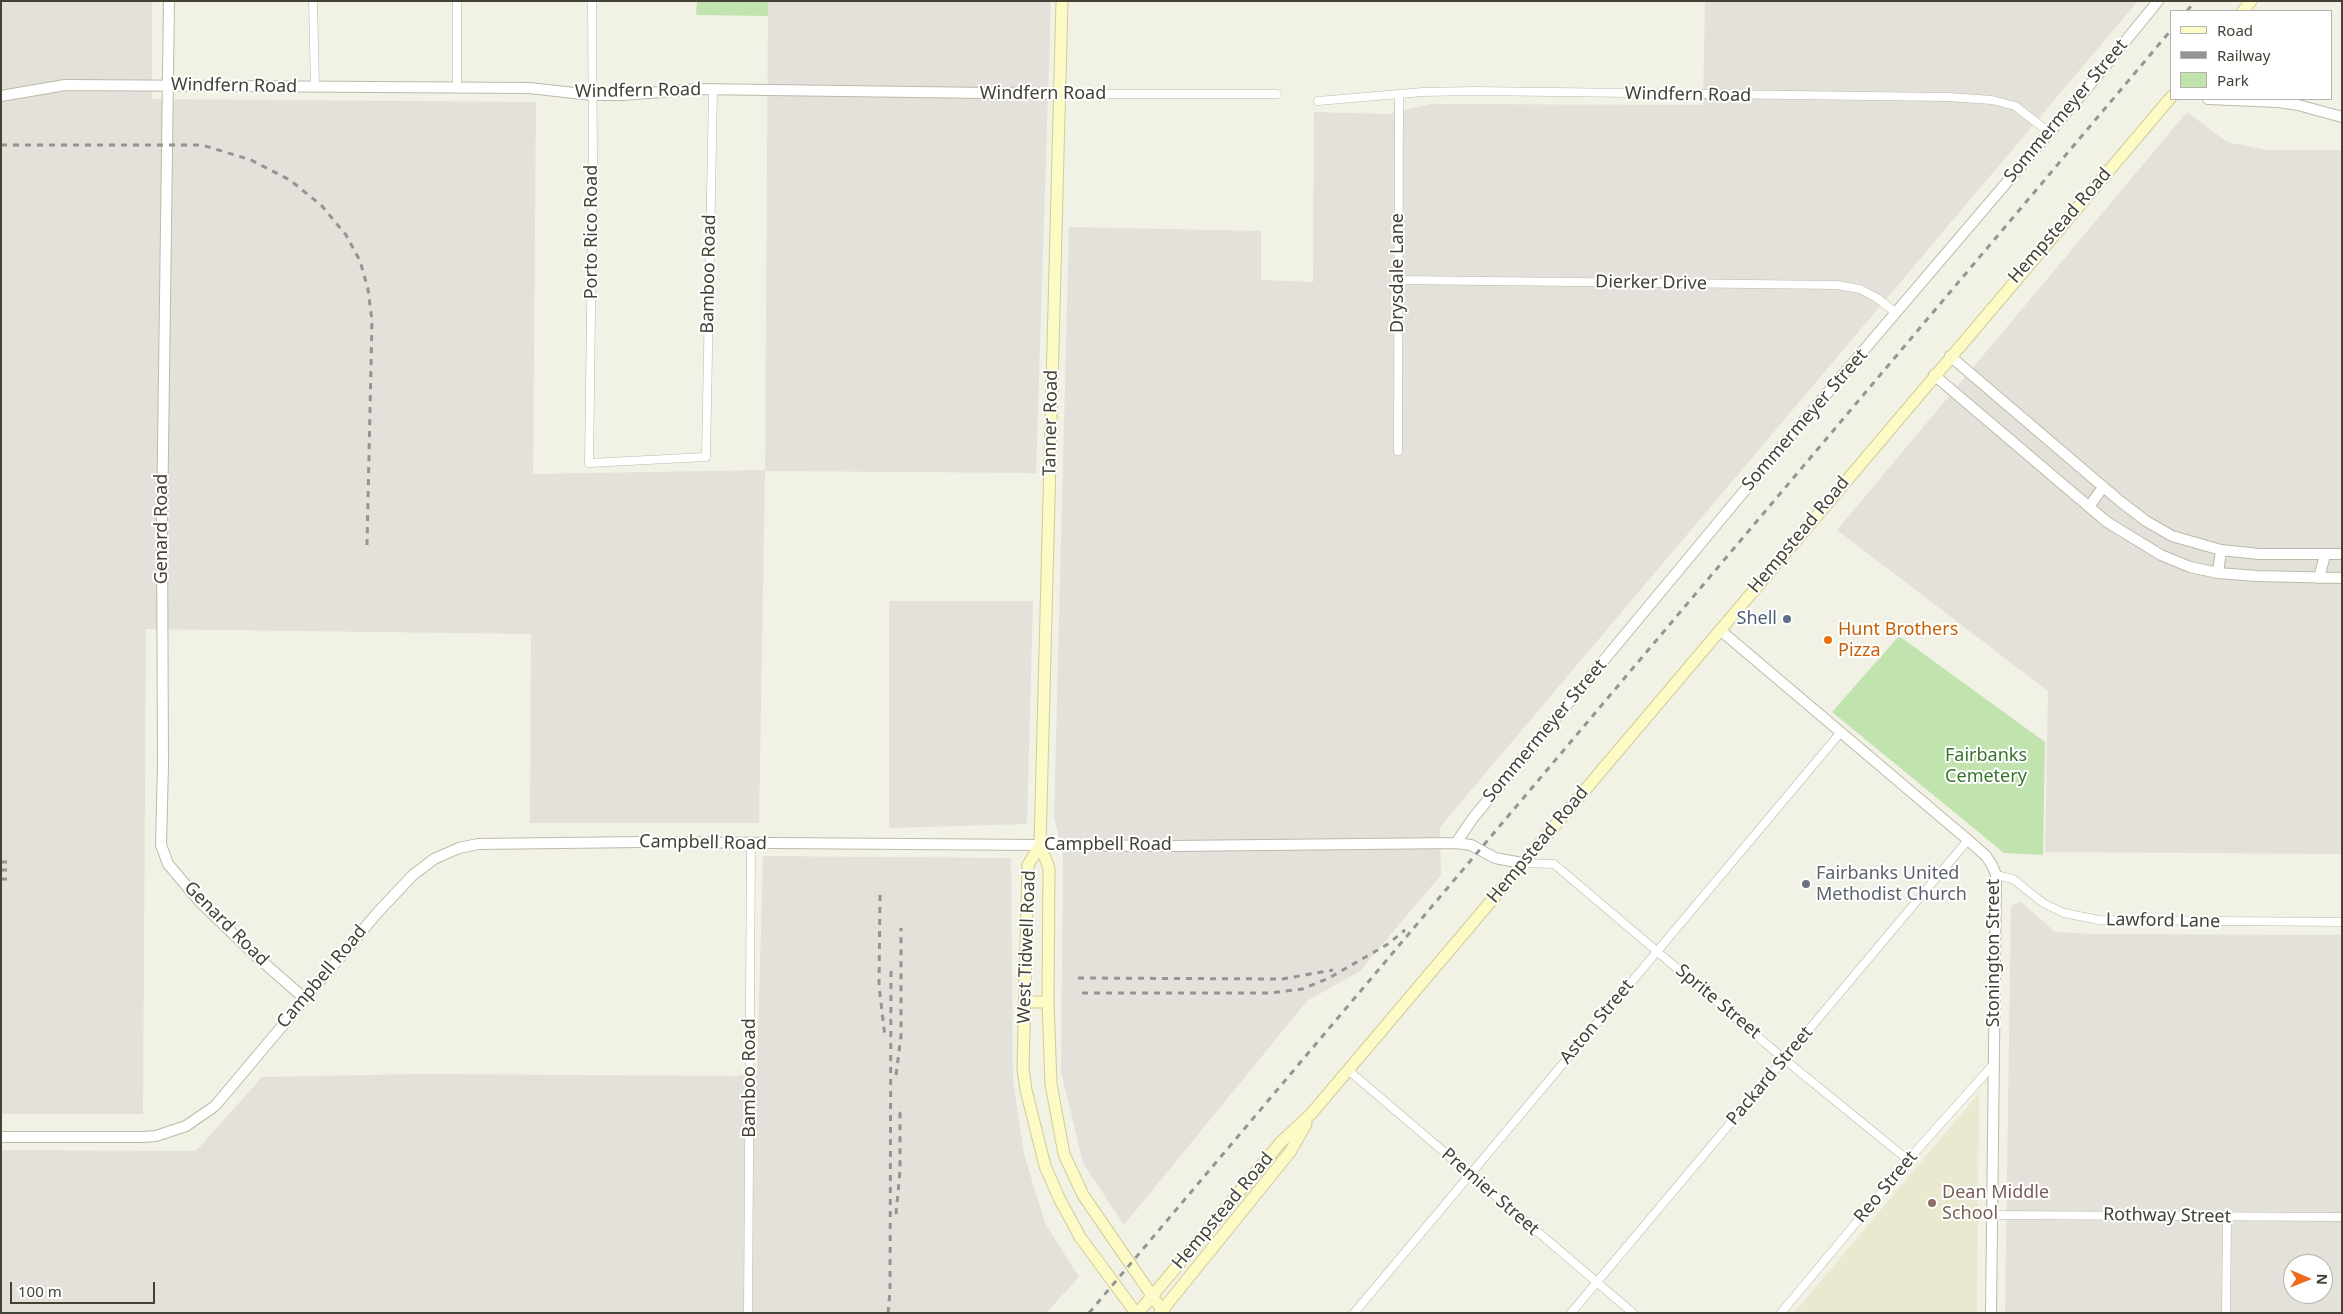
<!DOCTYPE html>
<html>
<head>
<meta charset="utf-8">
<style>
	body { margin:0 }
	#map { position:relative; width:2343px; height:1314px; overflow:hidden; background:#f2f1e5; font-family:"Noto Sans",sans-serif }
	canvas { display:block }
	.frame { position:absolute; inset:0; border:2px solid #444135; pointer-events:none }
	.legend { position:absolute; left:2170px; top:10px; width:162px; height:90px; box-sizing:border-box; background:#fff; border:1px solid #b4b3ae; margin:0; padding:6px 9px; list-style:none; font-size:15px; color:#444135 }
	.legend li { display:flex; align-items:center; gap:10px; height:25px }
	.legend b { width:25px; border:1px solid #b4b3ae }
	.north { position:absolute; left:2283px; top:1254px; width:50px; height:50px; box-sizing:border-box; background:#fff; border:1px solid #b4b3ae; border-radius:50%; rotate:91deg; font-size:14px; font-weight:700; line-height:20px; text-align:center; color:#444135 }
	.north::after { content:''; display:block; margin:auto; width:18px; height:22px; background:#f06a1e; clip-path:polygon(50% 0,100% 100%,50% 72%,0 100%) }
	.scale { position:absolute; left:10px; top:1282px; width:145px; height:22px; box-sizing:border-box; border:2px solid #444135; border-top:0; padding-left:6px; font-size:15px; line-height:18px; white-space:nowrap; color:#444135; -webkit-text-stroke:4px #fff; paint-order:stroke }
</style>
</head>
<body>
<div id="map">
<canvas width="2343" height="1314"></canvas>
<div class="frame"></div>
<ul class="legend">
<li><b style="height:6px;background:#fcfac5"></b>Road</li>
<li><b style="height:6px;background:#949494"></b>Railway</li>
<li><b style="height:14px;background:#c1e4af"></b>Park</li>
</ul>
<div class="north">N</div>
<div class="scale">100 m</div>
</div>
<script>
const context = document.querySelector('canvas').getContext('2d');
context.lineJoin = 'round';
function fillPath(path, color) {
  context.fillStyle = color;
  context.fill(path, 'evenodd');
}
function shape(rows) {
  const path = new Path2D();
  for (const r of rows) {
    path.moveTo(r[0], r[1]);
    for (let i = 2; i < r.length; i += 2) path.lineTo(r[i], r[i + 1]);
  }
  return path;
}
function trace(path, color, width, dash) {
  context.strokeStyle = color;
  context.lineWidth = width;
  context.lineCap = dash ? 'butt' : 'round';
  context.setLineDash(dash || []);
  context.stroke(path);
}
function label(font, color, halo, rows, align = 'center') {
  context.font = font + ' "Noto Sans",sans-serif';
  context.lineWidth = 4;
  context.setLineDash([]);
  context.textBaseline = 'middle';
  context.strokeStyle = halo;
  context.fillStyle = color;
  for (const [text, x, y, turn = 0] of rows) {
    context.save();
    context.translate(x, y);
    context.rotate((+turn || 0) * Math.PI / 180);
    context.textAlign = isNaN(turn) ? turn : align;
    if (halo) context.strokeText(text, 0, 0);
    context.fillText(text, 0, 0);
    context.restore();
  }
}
fillPath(shape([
	[1,1,152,1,152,99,536,102,533,474,765,470,768,1,1051,1,1036,473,765,471,759,823,530,823,531,634,146,629,143,1114,1,1114],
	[1705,1,2138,1,1440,827,1441,875,1360,971,1307,1001,1124,1225,1083,1163,1061,1072,1063,855,1054,817,1069,227,1261,231,1261,280,1313,282,1314,112,1388,114,1431,104,1703,105],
	[2187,112,2227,142,2266,150,2342,150,2342,854,2045,852,2048,691,1837,530],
	[889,601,1033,601,1027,824,889,828],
	[763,856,1011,858,1013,1081,1024,1154,1045,1223,1079,1277,1046,1313,1,1313,1,1150,196,1151,262,1077,420,1074,736,1076,757,1074],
	[2020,901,2055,932,2094,934,2342,935,2342,1313,2005,1313,2011,906],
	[2293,1264,2323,1264,2323,1294,2293,1294]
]), '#e4e1da');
fillPath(shape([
	[1979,1093,1977,1313,1794,1313]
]), '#eae8cf');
fillPath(shape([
	[697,1,768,1,768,16,696,15],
	[1899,636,2045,742,2043,855,2004,853,1832,712]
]), '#c1e4af');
const minor = shape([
	[313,1,315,87],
	[457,1,457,88],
	[592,1,593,164,589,463,706,457,713,91],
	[1059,94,1277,94],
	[1318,101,1423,92,1474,91,1948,97,1992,100,2015,106,2049,132],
	[1398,280,1837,285,1860,289,1877,298,1896,313],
	[1398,451,1399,96],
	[1522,863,1554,864,1784,1059,1908,1160],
	[1996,875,2013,879,2043,903,2064,913,2099,920,2342,922],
	[1348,1070,1633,1313],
	[1993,1215,2342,1217],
	[748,1313,751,844],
	[1354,1313,1841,732],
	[1571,1313,1968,840],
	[1781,1313,1908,1160,1993,1065],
	[2226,1313,2227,1217]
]);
const tertiary = shape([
	[169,1,162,524,163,765,161,845,168,864,201,903,256,956,304,998],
	[1,96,65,85,529,88,592,95,623,95,698,89,1059,94],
	[2208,99,2279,102,2298,105,2342,117],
	[1950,356,2121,502,2146,521,2172,536,2221,550,2259,554,2342,554],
	[1934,375,2107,522,2161,555,2190,567,2218,573,2257,576,2342,578],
	[2089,507,2103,487],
	[2218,573,2221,550],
	[2319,578,2325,555],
	[1720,630,1968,840,1986,856,1992,865,1996,875,1991,1313],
	[1456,843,1473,818,1760,472,2088,87,2158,1],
	[1,1137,143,1137,156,1136,186,1126,215,1106,378,912,413,875,434,859,459,848,478,844,642,842,1172,846,1456,843,1471,845,1495,858,1522,863]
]);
const secondary = shape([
	[1062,1,1040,845,1049,868,1048,1002,1051,1084,1064,1154,1083,1195,1164,1313],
	[2243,11,2251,1],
	[1040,845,1028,865,1023,1068,1026,1090,1045,1166,1059,1198,1080,1237,1136,1313],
	[1024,1002,1048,1002],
	[1138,1313,1281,1142,1311,1114,2172,96],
	[1160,1313,1290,1152,1306,1124]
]);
trace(minor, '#bdbaa8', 9);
trace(tertiary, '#bdbaa8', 12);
trace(secondary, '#d0cd97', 13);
trace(minor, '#fff', 8);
trace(tertiary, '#fff', 10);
trace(secondary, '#fcfac5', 11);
trace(shape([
	[2187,11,2195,1],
	[1,145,202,145,251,160,290,180,322,206,346,235,360,261,368,289,372,321,367,545],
	[1,862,8,862],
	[1,870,8,870],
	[1,879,9,879],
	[880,895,879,986,885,1037],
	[1078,978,1282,979,1333,970],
	[1082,993,1270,993,1302,989,1329,978,1388,944,1405,930],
	[896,1075,901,1036,901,928],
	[896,1214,900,1171,900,1106],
	[888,1313,890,1291,891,971],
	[1089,1313,2172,29]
]), '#949494', 3, [6, 6]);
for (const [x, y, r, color] of [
	[1787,619,5,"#5c6f8a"],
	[1828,640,5,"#e8710a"],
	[1806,884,5,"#6b7280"],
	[1932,1203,5,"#8d6e63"]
]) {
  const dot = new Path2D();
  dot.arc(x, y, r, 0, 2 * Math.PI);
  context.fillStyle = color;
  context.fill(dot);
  trace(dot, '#fff', 2);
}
label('18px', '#444135', '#fff', [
	["Windfern Road",234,86,1],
	["Windfern Road",638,91,-1],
	["Windfern Road",1043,94],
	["Windfern Road",1688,95,1],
	["Sommermeyer Street",2066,111,-50],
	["Hempstead Road",2060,226,-49],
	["Porto Rico Road",592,232,-90],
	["Drysdale Lane",1398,273,-90],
	["Bamboo Road",709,274,-89],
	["Dierker Drive",1651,283,1],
	["Sommermeyer Street",1805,420,-49],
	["Tanner Road",1051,423,-89],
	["Genard Road",162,529,-90],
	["Hempstead Road",1799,535,-50],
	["Sommermeyer Street",1545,731,-50],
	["Campbell Road",703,843,1],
	["Campbell Road",1108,845],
	["Hempstead Road",1538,845,-50],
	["Lawford Lane",2163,921,1],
	["Genard Road",226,924,45],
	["West Tidwell Road",1027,947,-88],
	["Stonington Street",1994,953,-90],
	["Campbell Road",322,977,-50],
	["Sprite Street",1718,1002,40],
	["Aston Street",1597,1022,-50],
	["Packard Street",1770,1076,-50],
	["Bamboo Road",750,1078,-90],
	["Reo Street",1886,1187,-50],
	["Premier Street",1490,1192,41],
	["Hempstead Road",1223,1211,-50],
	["Rothway Street",2167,1216,1]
]);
label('18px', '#4e5e75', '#fff', [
	["Shell",1777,619]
], 'right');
label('18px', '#c56008', '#fff', [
	["Hunt Brothers",1838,630],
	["Pizza",1838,651]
], 'left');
label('18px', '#37722b', '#fff', [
	["Fairbanks",1986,756],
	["Cemetery",1986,777]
]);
label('18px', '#5b616d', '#fff', [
	["Fairbanks United",1816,874],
	["Methodist Church",1816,895]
], 'left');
label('18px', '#785e54', '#fff', [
	["Dean Middle",1942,1193],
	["School",1942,1214]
], 'left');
</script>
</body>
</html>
